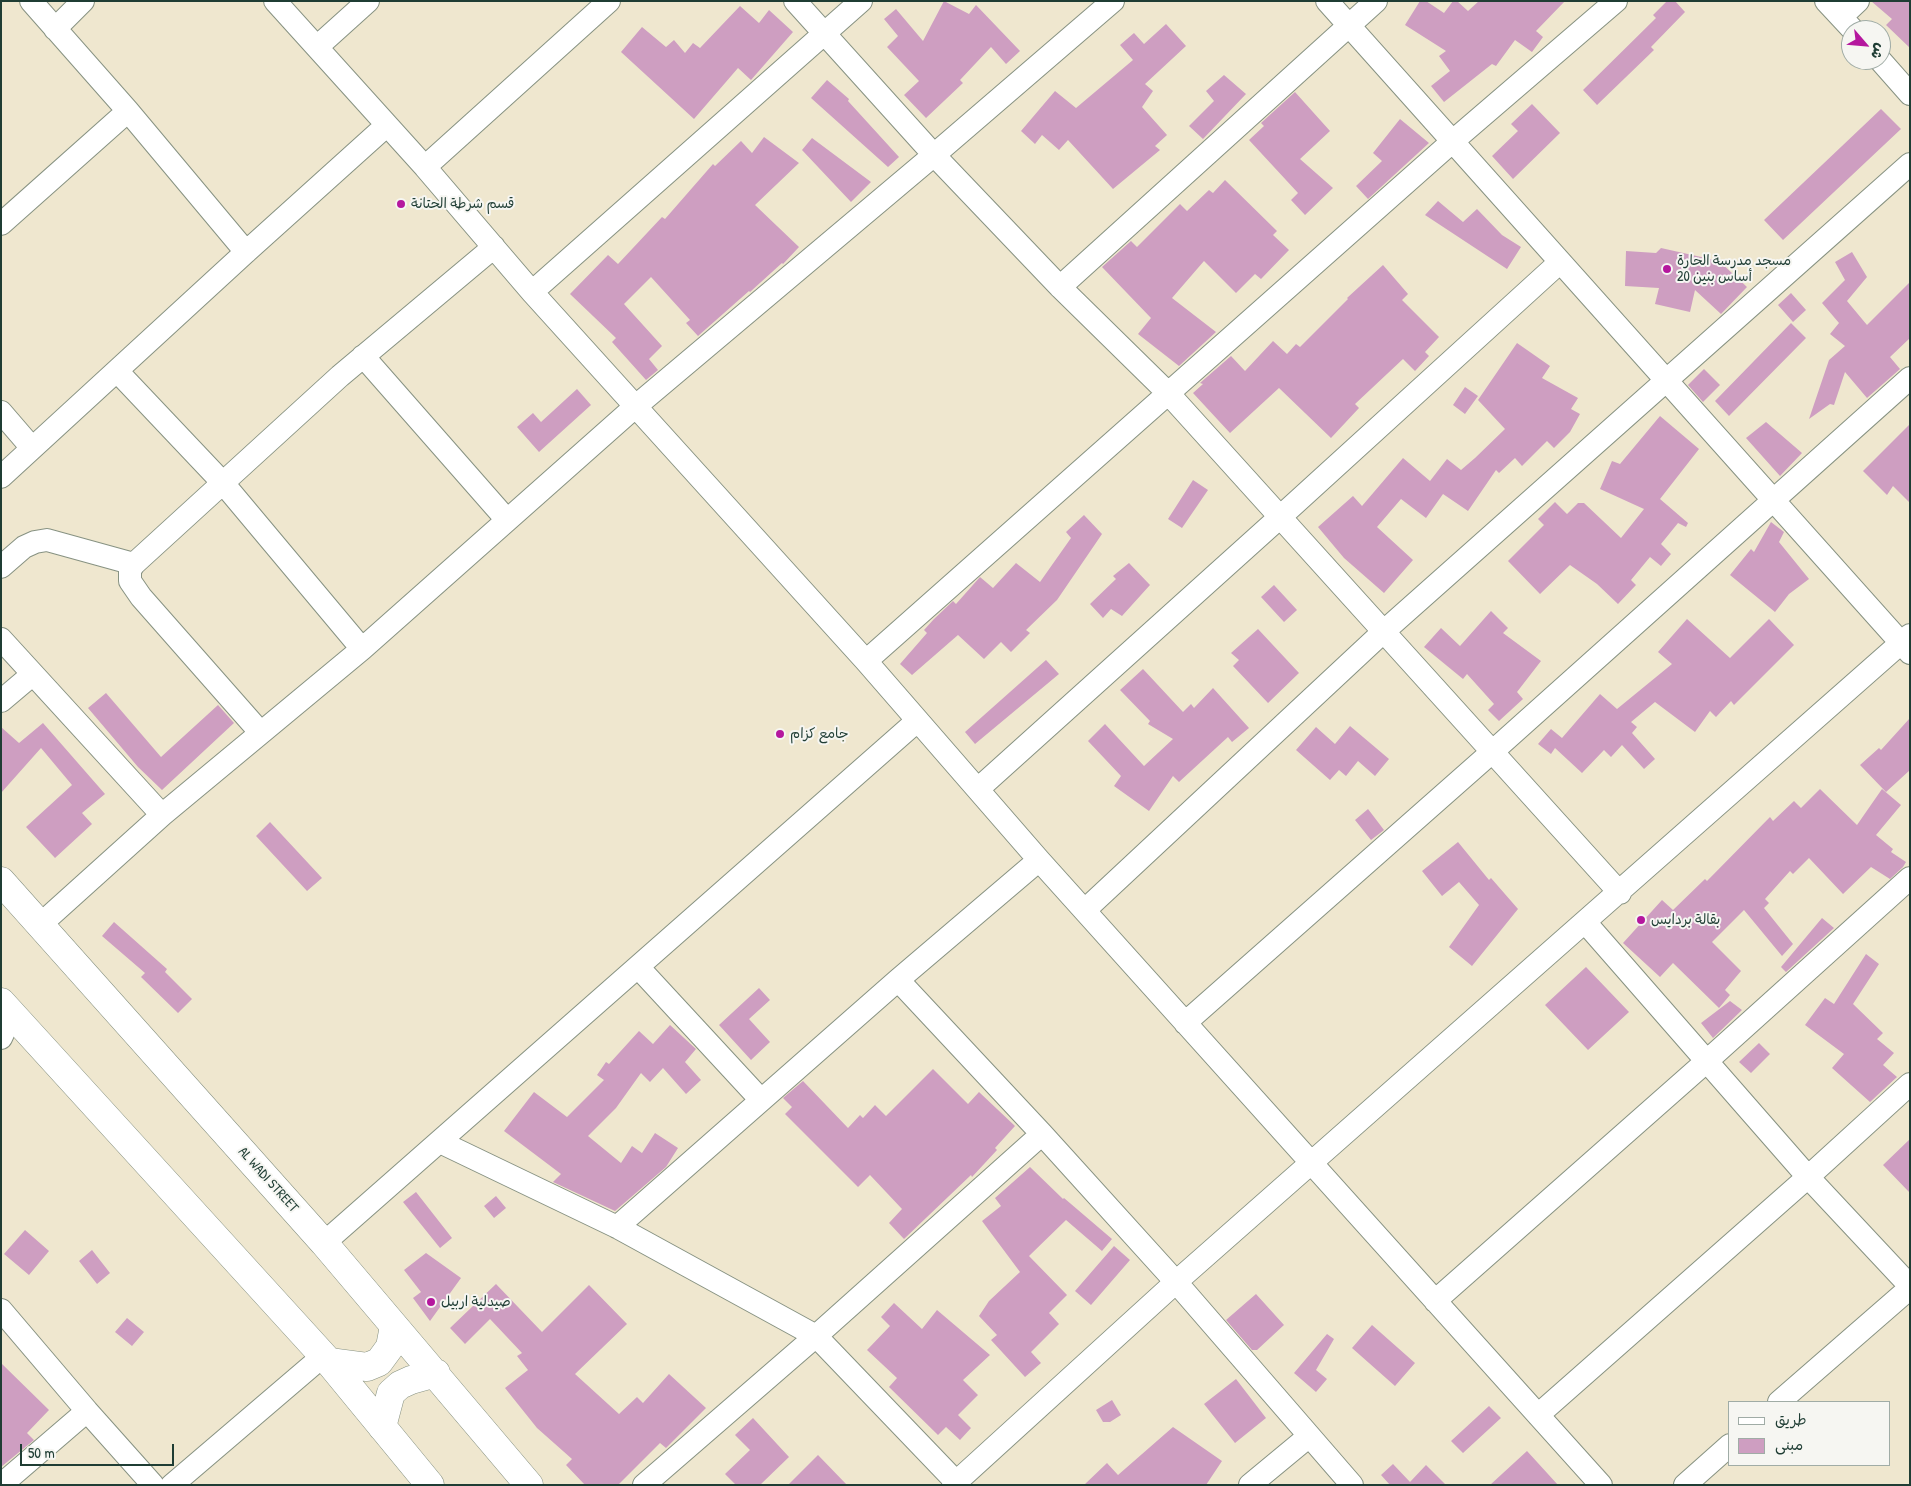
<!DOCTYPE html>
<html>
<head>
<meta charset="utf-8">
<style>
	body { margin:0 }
	#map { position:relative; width:1911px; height:1486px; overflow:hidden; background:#efe7cf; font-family:"Patrick Hand","Playpen Sans Arabic",sans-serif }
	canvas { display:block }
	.frame { position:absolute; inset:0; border:2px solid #1f3d34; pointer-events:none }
	.legend { position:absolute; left:1728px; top:1401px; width:162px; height:65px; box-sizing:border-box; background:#f6f6f2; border:1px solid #a0aca6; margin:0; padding:6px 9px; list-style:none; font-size:15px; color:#1f3d34 }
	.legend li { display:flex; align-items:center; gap:10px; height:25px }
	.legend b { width:25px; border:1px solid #a0aca6 }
	.north { position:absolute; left:1841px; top:20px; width:50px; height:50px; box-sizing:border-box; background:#f6f6f2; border:1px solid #a0aca6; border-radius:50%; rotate:117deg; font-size:14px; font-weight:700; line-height:20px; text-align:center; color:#1f3d34 }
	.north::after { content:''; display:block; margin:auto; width:18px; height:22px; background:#b5179e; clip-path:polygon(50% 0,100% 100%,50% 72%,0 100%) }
	.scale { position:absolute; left:20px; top:1444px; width:154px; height:22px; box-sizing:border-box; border:2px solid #1f3d34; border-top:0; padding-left:6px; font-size:15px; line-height:18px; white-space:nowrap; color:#1f3d34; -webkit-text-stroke:4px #f6f6f2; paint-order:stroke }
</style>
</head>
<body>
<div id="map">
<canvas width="1911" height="1486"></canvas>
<div class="frame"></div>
<ul class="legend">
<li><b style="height:6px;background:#fff"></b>طريق</li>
<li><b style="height:14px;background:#ce9ec1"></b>مبنى</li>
</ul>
<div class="north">ش</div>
<div class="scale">50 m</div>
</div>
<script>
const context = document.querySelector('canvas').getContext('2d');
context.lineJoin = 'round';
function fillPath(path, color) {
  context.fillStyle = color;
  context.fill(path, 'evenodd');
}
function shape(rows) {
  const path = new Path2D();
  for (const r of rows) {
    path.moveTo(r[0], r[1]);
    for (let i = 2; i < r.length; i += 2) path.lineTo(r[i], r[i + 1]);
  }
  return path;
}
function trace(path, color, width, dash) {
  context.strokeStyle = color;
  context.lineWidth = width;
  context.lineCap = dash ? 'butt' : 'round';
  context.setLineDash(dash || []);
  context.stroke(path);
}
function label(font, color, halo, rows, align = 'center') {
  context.font = font + ' "Patrick Hand","Playpen Sans Arabic",sans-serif';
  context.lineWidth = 4;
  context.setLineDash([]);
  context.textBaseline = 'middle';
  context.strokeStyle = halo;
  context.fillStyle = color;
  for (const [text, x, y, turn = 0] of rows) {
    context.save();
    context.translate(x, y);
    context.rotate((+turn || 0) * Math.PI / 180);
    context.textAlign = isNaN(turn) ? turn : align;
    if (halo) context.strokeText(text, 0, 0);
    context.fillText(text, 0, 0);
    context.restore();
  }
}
fillPath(shape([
	[944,1,969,14,976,5,1020,51,1006,64,991,47,960,80,963,83,926,118,904,95,919,81,887,47,898,36,884,19,896,9,923,41],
	[1420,1,1426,1,1444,13,1453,1,1457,1,1468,11,1479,1,1565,1,1536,31,1543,37,1532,52,1515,40,1496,66,1492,64,1444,102,1431,86,1450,71,1439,56,1446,51,1405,25],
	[1667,1,1675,1,1685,12,1651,47,1654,50,1597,105,1583,90,1656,18,1653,15],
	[1871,1,1910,1,1910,48,1886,25,1892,19],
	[740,6,759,23,769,10,793,32,751,80,738,68,694,119,621,52,642,27,666,47,674,40,685,53,693,43,700,48],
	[1166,24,1186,46,1145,84,1153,91,1142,107,1167,135,1155,146,1160,150,1113,189,1068,140,1059,150,1042,135,1035,144,1021,131,1055,91,1076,108,1133,60,1120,45,1134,33,1144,44],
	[1224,75,1246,94,1203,139,1189,126,1214,101,1206,91],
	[827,80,849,99,848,101,899,157,888,167,811,98],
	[1295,92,1330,131,1300,159,1333,188,1305,215,1291,200,1298,193,1249,140,1264,126,1261,123],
	[1532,104,1560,133,1513,179,1492,156,1518,131,1511,124],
	[1881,109,1901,129,1783,240,1764,220],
	[1400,119,1429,143,1368,199,1356,186,1382,161,1373,153],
	[764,137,799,163,755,205,799,247,783,264,782,263,750,292,749,291,698,336,686,323,690,320,651,277,624,304,662,346,649,359,658,370,646,380,612,342,616,338,570,294,608,255,618,264,662,217,665,219,713,164,715,166,741,141,752,153],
	[812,138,871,182,851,202,802,150],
	[1225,180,1277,231,1273,235,1289,250,1261,279,1255,274,1236,293,1204,261,1172,298,1216,332,1179,366,1138,334,1151,318,1102,267,1131,241,1137,247,1180,204,1187,211,1209,190,1213,193],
	[1438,201,1463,222,1477,209,1502,235,1521,247,1507,269,1425,215],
	[1661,248,1719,261,1747,287,1721,314,1695,290,1690,312,1655,304,1659,288,1625,286,1626,251,1656,253],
	[1852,252,1867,277,1847,301,1867,325,1910,282,1910,338,1890,357,1900,369,1867,398,1845,372,1834,405,1830,404,1809,419,1829,360,1845,346,1830,334,1839,323,1822,303,1845,280,1835,262],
	[1383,265,1408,294,1402,300,1439,337,1425,352,1429,356,1415,371,1403,359,1355,404,1359,408,1331,438,1279,388,1230,433,1193,393,1203,384,1200,383,1231,356,1245,371,1273,341,1287,354,1296,344,1300,347,1348,299,1347,298],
	[1791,293,1806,310,1793,322,1778,305],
	[1791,323,1806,338,1729,416,1715,401],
	[1517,343,1550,366,1542,378,1578,398,1571,409,1580,414,1570,432,1554,448,1547,441,1522,466,1515,458,1499,473,1496,470,1468,511,1443,494,1426,518,1401,499,1377,527,1413,560,1384,593,1344,558,1318,527,1353,496,1362,506,1403,458,1430,481,1447,459,1461,470,1475,458,1505,429,1478,400],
	[1704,369,1720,385,1703,402,1688,385],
	[1465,387,1478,396,1465,414,1453,405],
	[577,389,591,405,539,452,517,427,533,413,541,422],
	[1660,416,1699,449,1660,499,1688,523,1686,527,1678,523,1661,544,1671,554,1661,566,1650,557,1631,580,1636,585,1618,604,1597,584,1570,565,1540,594,1508,561,1544,525,1538,519,1555,502,1567,514,1578,503,1584,503,1621,538,1644,509,1600,489,1612,461,1620,464],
	[1766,422,1802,453,1780,476,1746,438],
	[1910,424,1910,503,1893,486,1887,495,1863,471],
	[1193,480,1208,490,1182,528,1168,519],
	[1084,515,1102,534,1057,600,1026,630,1030,633,1011,652,1001,642,984,659,958,635,912,675,900,664,927,633,924,630,934,619,953,601,956,604,980,577,993,588,1016,563,1040,582,1071,538,1066,532],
	[1771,522,1784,532,1779,542,1809,579,1789,594,1775,612,1730,575,1751,549,1754,552],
	[1129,563,1150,585,1122,616,1111,609,1103,618,1090,604,1116,579,1113,576],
	[1274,585,1297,610,1284,622,1261,597],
	[1491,611,1508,628,1503,633,1541,661,1517,692,1523,699,1499,721,1488,710,1494,704,1467,674,1463,679,1424,647,1441,628,1460,646],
	[1687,619,1730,658,1769,619,1794,645,1734,705,1731,701,1716,717,1710,711,1695,732,1655,702,1631,722,1637,727,1632,733,1655,759,1644,769,1622,745,1611,757,1604,750,1582,773,1555,748,1551,754,1538,744,1551,729,1562,738,1600,694,1617,709,1672,664,1658,652],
	[1258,629,1299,673,1268,703,1233,666,1239,660,1231,653],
	[1046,660,1059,674,975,744,965,732],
	[1143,669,1183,712,1191,704,1194,708,1213,688,1249,728,1232,742,1228,737,1179,782,1173,776,1149,811,1114,786,1121,776,1088,741,1105,724,1144,766,1173,739,1148,724,1150,721,1120,690],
	[106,693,161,757,218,705,234,723,162,790,138,767,88,708],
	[1910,718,1910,770,1886,792,1860,765,1879,748,1881,750],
	[43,723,105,794,82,813,92,824,55,858,26,827,72,785,41,748,1,793,1,727,19,743],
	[1350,726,1389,759,1375,776,1358,761,1346,776,1339,770,1330,780,1296,750,1316,727,1335,744],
	[1820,789,1857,825,1882,789,1901,805,1876,835,1893,849,1891,852,1906,862,1903,867,1890,879,1871,867,1843,894,1809,858,1793,874,1790,871,1765,899,1769,903,1764,908,1793,944,1782,956,1744,910,1712,942,1741,971,1725,990,1730,995,1719,1008,1673,963,1660,977,1623,943,1662,900,1673,910,1705,879,1707,881,1770,817,1773,821,1794,801,1801,808],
	[1368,809,1384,830,1371,840,1355,820],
	[270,822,322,878,307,891,256,836],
	[1458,842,1489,880,1491,878,1518,909,1472,966,1449,947,1479,905,1459,882,1442,896,1422,871],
	[1822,918,1834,928,1786,972,1781,967],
	[114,922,167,969,165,972,192,999,178,1013,141,977,145,973,102,936],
	[1866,954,1879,964,1853,1004,1883,1033,1877,1039,1894,1053,1883,1065,1897,1077,1870,1102,1832,1068,1844,1054,1805,1025,1825,998,1834,1004],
	[1586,967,1629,1012,1588,1050,1545,1005],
	[759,988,770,1000,749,1019,770,1042,751,1060,719,1025],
	[1730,1001,1742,1010,1713,1038,1701,1023],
	[670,1025,696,1049,685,1062,701,1080,686,1094,663,1068,650,1082,641,1073,616,1108,588,1136,621,1163,632,1146,642,1153,655,1133,678,1148,666,1167,615,1211,553,1182,561,1174,504,1131,534,1092,567,1117,604,1080,597,1075,606,1062,609,1064,639,1031,653,1044],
	[1759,1043,1770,1054,1751,1073,1739,1062],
	[933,1069,968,1104,979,1092,1015,1126,995,1148,997,1150,972,1177,971,1175,904,1239,889,1223,902,1209,870,1175,858,1187,785,1114,792,1107,783,1098,803,1081,848,1128,860,1115,863,1118,875,1105,886,1116],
	[1910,1139,1910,1193,1883,1165],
	[1030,1167,1063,1199,1064,1198,1112,1239,1102,1251,1066,1220,1029,1256,1067,1295,1049,1313,1059,1324,1031,1352,1041,1363,1025,1377,991,1340,997,1335,979,1316,989,1301,1020,1272,982,1221,1001,1206,995,1198],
	[416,1192,452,1238,440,1248,403,1202],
	[496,1196,506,1208,494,1218,484,1206],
	[25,1230,49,1251,29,1275,4,1254],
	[1114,1246,1130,1260,1091,1305,1075,1291],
	[92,1250,110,1273,97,1284,79,1261],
	[426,1253,461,1278,430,1321,413,1298,421,1292,404,1270],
	[496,1284,542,1332,589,1285,627,1324,575,1374,619,1414,637,1397,643,1403,669,1374,706,1408,666,1448,660,1443,618,1485,585,1485,566,1465,572,1459,537,1428,505,1388,528,1370,517,1356,522,1353,490,1319,465,1344,450,1328],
	[1256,1294,1284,1325,1257,1350,1252,1350,1226,1320],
	[894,1303,922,1329,937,1310,990,1355,963,1380,978,1395,958,1415,971,1428,960,1440,946,1427,938,1435,889,1387,897,1378,867,1350,890,1326,881,1317],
	[127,1318,144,1332,132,1346,115,1332],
	[1372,1325,1415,1363,1395,1386,1352,1348],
	[1327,1334,1334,1339,1316,1370,1327,1379,1316,1392,1294,1373],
	[1,1363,49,1410,27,1433,34,1440,1,1467],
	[1236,1379,1266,1418,1235,1443,1204,1404],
	[1112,1400,1121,1415,1110,1422,1103,1422,1096,1410],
	[1489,1406,1501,1418,1463,1453,1451,1441],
	[753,1418,789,1457,760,1485,736,1485,725,1474,750,1450,735,1435],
	[1173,1427,1222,1461,1206,1485,1084,1485,1107,1463,1118,1475],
	[1527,1451,1558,1485,1490,1485],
	[818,1455,847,1485,788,1485],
	[1393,1464,1410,1482,1426,1465,1446,1485,1390,1485,1381,1475]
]), '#ce9ec1');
const minor = shape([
	[31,1,128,111,246,252],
	[275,1,425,167,532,292,866,661,1039,860,1601,1485],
	[795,1,934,155,1060,287,1168,393,1620,893],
	[1327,1,1910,653],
	[1826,1,1853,30],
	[1841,17,1858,1],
	[55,29,83,1],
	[317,47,368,1],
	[1880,60,1910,94],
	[425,167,609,1],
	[1,224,128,111],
	[1060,287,1376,1],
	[532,292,861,1],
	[363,356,507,520],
	[117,371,223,483,362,649],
	[1,412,32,448],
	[1,477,246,252,387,125],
	[1,567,24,547,35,542,47,540,134,564],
	[1,639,162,815],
	[866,661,1453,141,1616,1],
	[1,701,33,674],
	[260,732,141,597,130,581,130,570,134,564,340,376,494,247],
	[978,789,1279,518,1559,263],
	[1085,910,1382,633,1910,164],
	[1585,922,1808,1177,1910,1286],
	[41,924,162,815,362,649,636,406,934,155,1113,1],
	[638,967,761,1100],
	[898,980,1042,1134,1176,1282,1352,1485],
	[1185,1023,1492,752,1910,378],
	[1,1038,12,1014],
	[440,1142,617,1227,816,1336,959,1485],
	[617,1227,898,980,1039,860],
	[324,1243,917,721],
	[1435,1301,1708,1060,1910,878],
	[1,1310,87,1411,153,1485],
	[1779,1402,1910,1288],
	[1538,1415,1808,1177,1910,1084],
	[1,1485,87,1411],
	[172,1485,323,1356],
	[644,1485,816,1336,1042,1134],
	[953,1485,1176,1282,1910,635],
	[1250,1485,1308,1437],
	[1685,1485,1730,1445]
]);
const major = shape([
	[1,881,324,1243,529,1485],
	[1,1002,329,1362,430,1485],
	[329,1362,367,1367,379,1362,390,1347,394,1326],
	[382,1427,391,1393,400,1385,411,1380,436,1373]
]);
trace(minor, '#879282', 24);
trace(major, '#879282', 29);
trace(minor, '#fff', 22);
trace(major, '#fff', 28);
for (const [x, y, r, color] of [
	[401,204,5,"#b5179e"],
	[1667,269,5,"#b5179e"],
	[780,734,5,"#b5179e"],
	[1641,920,5,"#b5179e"],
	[431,1302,5,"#b5179e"]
]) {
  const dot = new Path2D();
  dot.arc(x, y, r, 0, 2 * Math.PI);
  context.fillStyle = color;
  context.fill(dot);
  trace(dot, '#f6f6f2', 2);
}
label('14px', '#1f3d34', '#f6f6f2', [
	["قسم شرطة الحتانة",411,204],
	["مسجد مدرسة الحارة",1677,261],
	["20 أساس بنين",1677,277],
	["جامع كزام",790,734],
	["بقالة بردايس",1651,920],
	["صيدلية اربيل",441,1302]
], 'left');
label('14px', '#1f3d34', '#f6f6f2', [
	["AL WADI STREET",268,1180,48]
]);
</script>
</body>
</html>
